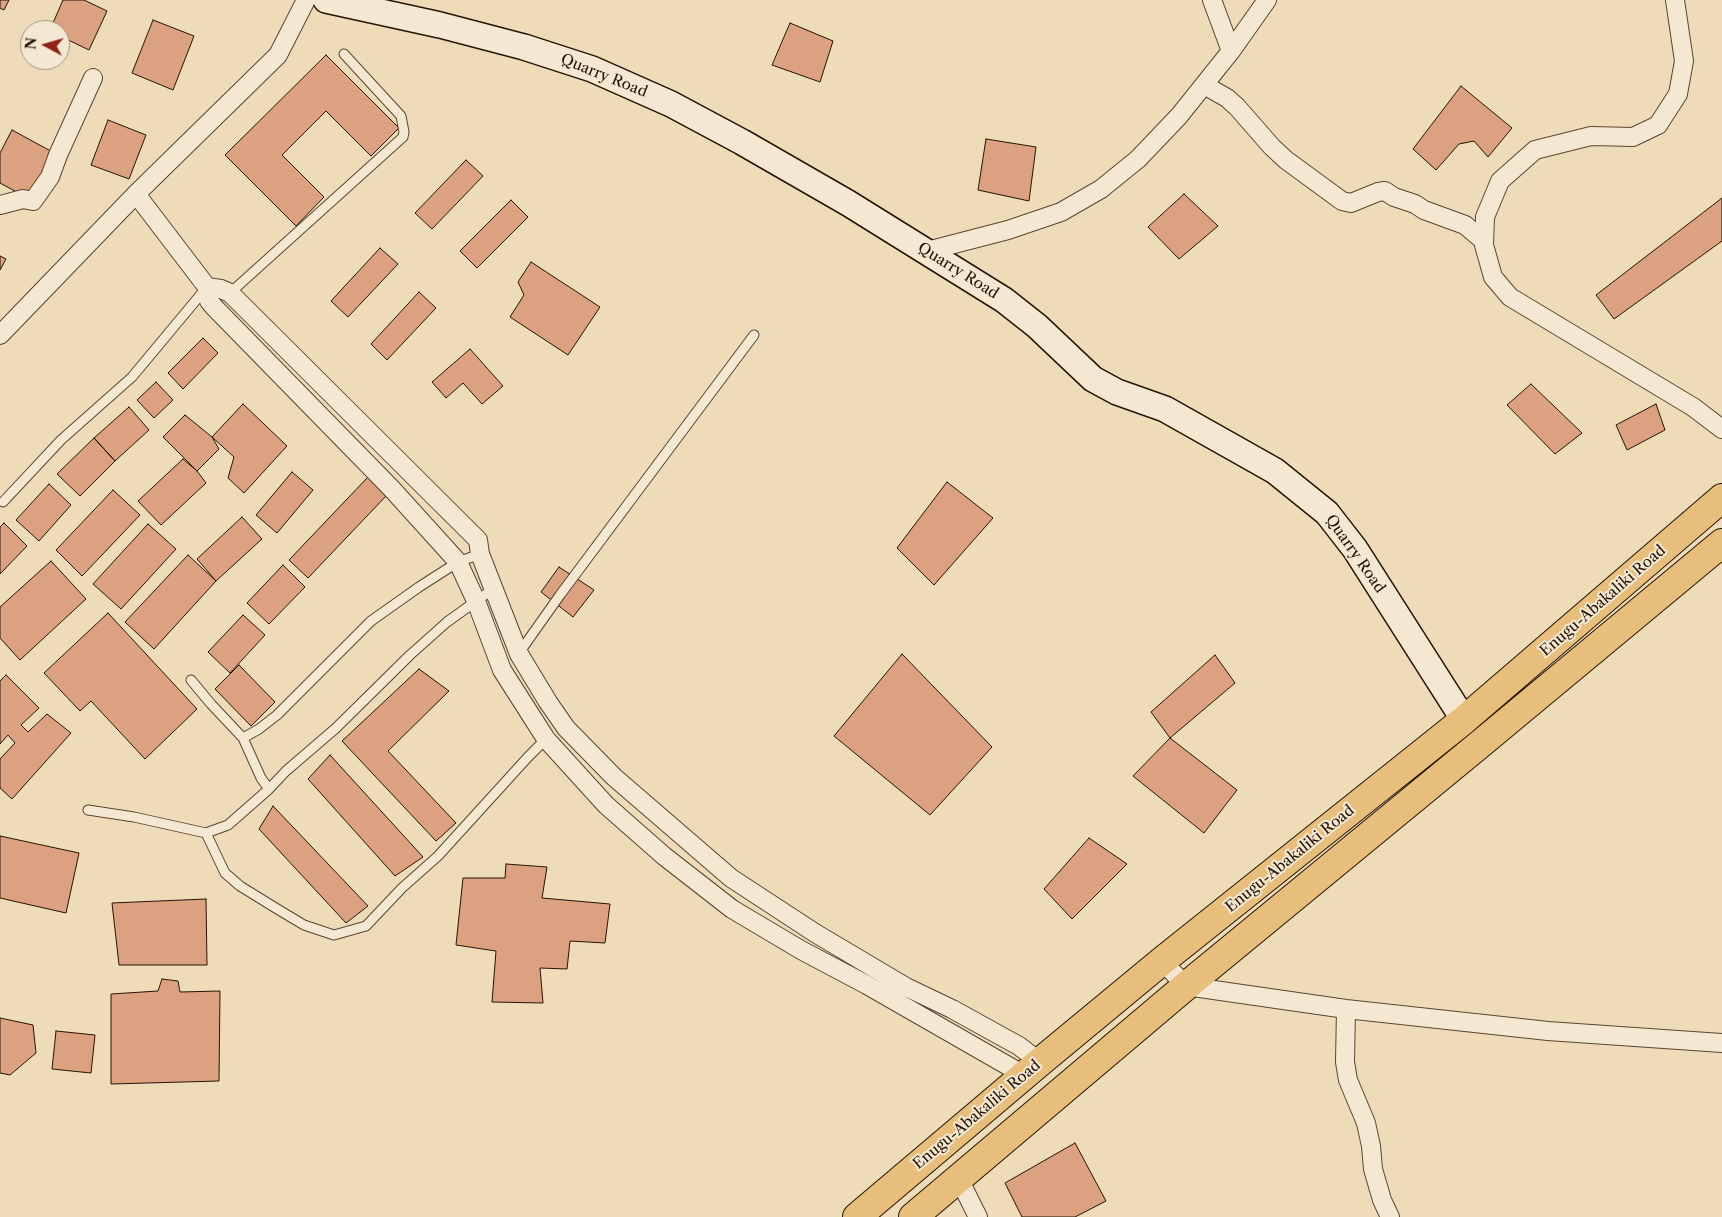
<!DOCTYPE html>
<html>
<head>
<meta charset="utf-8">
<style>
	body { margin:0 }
	#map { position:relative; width:1722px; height:1217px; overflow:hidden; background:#eedcb9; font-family:"Libre Caslon Text",serif }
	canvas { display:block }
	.north { position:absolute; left:20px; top:20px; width:50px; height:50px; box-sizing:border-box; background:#f4e8d2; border:1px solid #a29380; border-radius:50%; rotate:276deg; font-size:14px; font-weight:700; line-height:20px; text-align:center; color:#261304 }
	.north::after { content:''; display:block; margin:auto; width:18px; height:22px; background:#8f2418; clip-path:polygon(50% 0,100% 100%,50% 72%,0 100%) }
</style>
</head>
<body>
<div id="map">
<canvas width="1722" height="1217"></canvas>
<div class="north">N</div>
</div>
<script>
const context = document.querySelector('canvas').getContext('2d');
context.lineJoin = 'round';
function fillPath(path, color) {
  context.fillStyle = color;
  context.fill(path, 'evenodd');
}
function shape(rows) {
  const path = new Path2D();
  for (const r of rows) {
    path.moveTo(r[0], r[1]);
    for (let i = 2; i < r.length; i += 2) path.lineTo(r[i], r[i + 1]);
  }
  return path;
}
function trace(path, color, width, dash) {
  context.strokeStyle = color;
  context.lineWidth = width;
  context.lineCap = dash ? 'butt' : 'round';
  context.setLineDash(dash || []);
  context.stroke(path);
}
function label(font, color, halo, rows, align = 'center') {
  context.font = font + ' "Libre Caslon Text",serif';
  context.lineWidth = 4;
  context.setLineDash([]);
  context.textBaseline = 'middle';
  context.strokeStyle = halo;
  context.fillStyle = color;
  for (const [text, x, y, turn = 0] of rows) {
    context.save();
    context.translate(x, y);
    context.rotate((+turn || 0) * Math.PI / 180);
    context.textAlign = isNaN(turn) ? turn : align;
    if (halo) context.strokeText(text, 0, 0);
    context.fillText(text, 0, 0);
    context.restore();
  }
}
const building = shape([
	[0,0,9,0,4,10,0,8,0,0],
	[63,0,84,0,107,11,89,50,60,36,60,30,50,30,63,0],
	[153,20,194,36,173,90,132,73,153,20],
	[790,23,833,41,820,82,772,65,790,23],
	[326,55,399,128,371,156,326,111,282,155,324,197,296,226,225,155,326,55],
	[1461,86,1512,128,1488,157,1474,141,1459,144,1436,170,1413,149,1461,86],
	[108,120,146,135,129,179,91,165,108,120],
	[12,130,58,155,33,201,0,183,0,153,12,130],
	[986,139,1036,147,1029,201,978,190,986,139],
	[466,160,483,176,432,229,415,213,466,160],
	[1184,194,1218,226,1179,259,1148,227,1184,194],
	[1722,198,1722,241,1614,319,1596,295,1722,198],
	[511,200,528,217,477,268,460,251,511,200],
	[380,248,398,264,348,317,331,301,380,248],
	[0,256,6,259,0,270,0,256],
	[531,262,600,307,568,355,510,317,524,295,518,282,531,262],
	[419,292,436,308,387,360,371,344,419,292],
	[203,338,218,353,183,389,168,373,203,338],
	[470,349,503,386,482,404,463,383,446,398,432,382,470,349],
	[156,382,173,400,154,418,137,400,156,382],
	[1531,384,1582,433,1555,454,1507,405,1531,384],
	[243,404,287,446,244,493,228,478,234,457,212,437,243,404],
	[1656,404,1665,430,1627,450,1616,425,1656,404],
	[129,407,149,430,115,461,94,438,129,407],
	[185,415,212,437,219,449,197,471,163,437,185,415],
	[94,438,115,461,80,496,57,474,94,438],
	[183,459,197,471,206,483,161,525,138,501,183,459],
	[292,472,313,490,277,533,256,515,292,472],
	[368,477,387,495,308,578,289,560,368,477],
	[947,482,993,518,934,585,897,548,947,482],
	[49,484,71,505,39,541,16,520,49,484],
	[113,490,140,515,82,576,56,550,113,490],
	[242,517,262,539,216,581,197,559,242,517],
	[4,523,27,546,0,574,0,527,4,523],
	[148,524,176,549,121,609,93,584,148,524],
	[188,555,216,581,154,649,125,622,188,555],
	[51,561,86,599,20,660,0,638,0,607,51,561],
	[283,565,305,587,269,624,247,603,283,565],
	[559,567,594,590,573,617,541,592,559,567],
	[108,613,197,709,145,759,91,701,80,711,44,673,108,613],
	[243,615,265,635,230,673,208,652,243,615],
	[902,654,992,747,930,815,834,736,902,654],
	[1215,655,1235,683,1170,738,1151,712,1215,655],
	[239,665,275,702,251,726,215,689,239,665],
	[419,669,449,691,388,751,456,823,436,841,342,741,419,669],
	[6,675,39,708,21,725,28,732,47,714,71,733,12,799,0,788,0,759,15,743,8,735,0,744,0,681,6,675],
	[1170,738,1237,790,1204,833,1133,776,1170,738],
	[330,755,423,857,395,876,308,779,330,755],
	[273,806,368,906,346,923,259,829,273,806],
	[0,836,79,853,66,913,0,898,0,836],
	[1089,838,1127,864,1072,919,1044,889,1089,838],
	[506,864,547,867,542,898,610,904,605,943,570,941,567,969,540,968,543,1003,492,1002,496,951,456,945,463,878,505,878,506,864],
	[206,899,207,965,119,965,112,903,206,899],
	[162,979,178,981,180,992,220,991,219,1081,111,1084,111,994,158,991,162,979],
	[0,1018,33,1025,36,1053,10,1075,0,1073,0,1018],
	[56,1031,95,1035,91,1073,52,1069,56,1031],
	[1075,1143,1106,1201,1075,1217,1022,1217,1005,1183,1075,1143]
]);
fillPath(building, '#dca180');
trace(building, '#261304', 1);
const lane = shape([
	[230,293,403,137,404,132,401,116,344,54],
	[3,502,61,440,132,377,207,287],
	[519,653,560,595,754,335],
	[191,680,211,704,243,738,259,729,277,715,371,621,419,587,458,562,480,554],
	[243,738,261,778,269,789],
	[88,810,134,817,206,833,228,825,269,789,286,771,336,728,410,655,447,622,493,589],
	[206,833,225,873,240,886,274,907,304,925,334,935,366,926,402,888,438,856,528,757,546,739]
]);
const street = shape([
	[1212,0,1231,51],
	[1675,0,1684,61,1678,94,1658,125,1633,137,1591,136,1535,150,1500,181,1485,217,1484,245,1493,277,1510,297,1693,407,1722,429],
	[1204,85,1227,98,1237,107,1272,147,1286,160,1342,201,1351,203,1378,192,1385,191,1394,197,1415,204,1424,210,1465,225,1484,241],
	[136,194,207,287,209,301,214,307,391,488,458,562,476,601,502,670,546,739,606,805,664,856,732,909,801,950,867,985,1024,1075],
	[0,205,23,199,33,201,50,177,58,155,93,78],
	[927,251,1008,230,1061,212,1101,189,1138,159,1179,116,1231,51,1267,0],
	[207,287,221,289,230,293,478,540,480,554,519,654,548,702,566,728,614,777,731,878,815,933,906,987,952,1009,1019,1046,1040,1062],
	[0,335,136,194,278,55,306,0],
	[1162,961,1186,986,1346,1009,1548,1031,1722,1043],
	[1346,1009,1345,1062,1348,1080,1366,1123,1371,1146,1373,1169,1382,1200,1390,1217],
	[959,1179,978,1217]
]);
const secondary = shape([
	[326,0,440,25,524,47,592,69,671,104,742,142,848,203,1004,300,1037,326,1093,379,1117,392,1165,409,1275,471,1327,513,1355,549,1464,720]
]);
const highway = shape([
	[857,1217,1040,1062,1162,961,1464,720,1722,498],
	[913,1217,1186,986,1479,745,1722,543]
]);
trace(lane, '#584531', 11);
trace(street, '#584531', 20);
trace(secondary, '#261304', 28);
trace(highway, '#261304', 30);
trace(lane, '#f4e8d2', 9);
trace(street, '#f4e8d2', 18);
trace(secondary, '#f4e8d2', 25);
trace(highway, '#e7be7c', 28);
label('15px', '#261304', '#f4e8d2', [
	["Quarry Road",604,76,22],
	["Quarry Road",958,271,32],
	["Quarry Road",1355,554,55],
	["Enugu-Abakaliki Road",1603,601,-41],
	["Enugu-Abakaliki Road",1290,859,-39],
	["Enugu-Abakaliki Road",977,1115,-40]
]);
</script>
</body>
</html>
